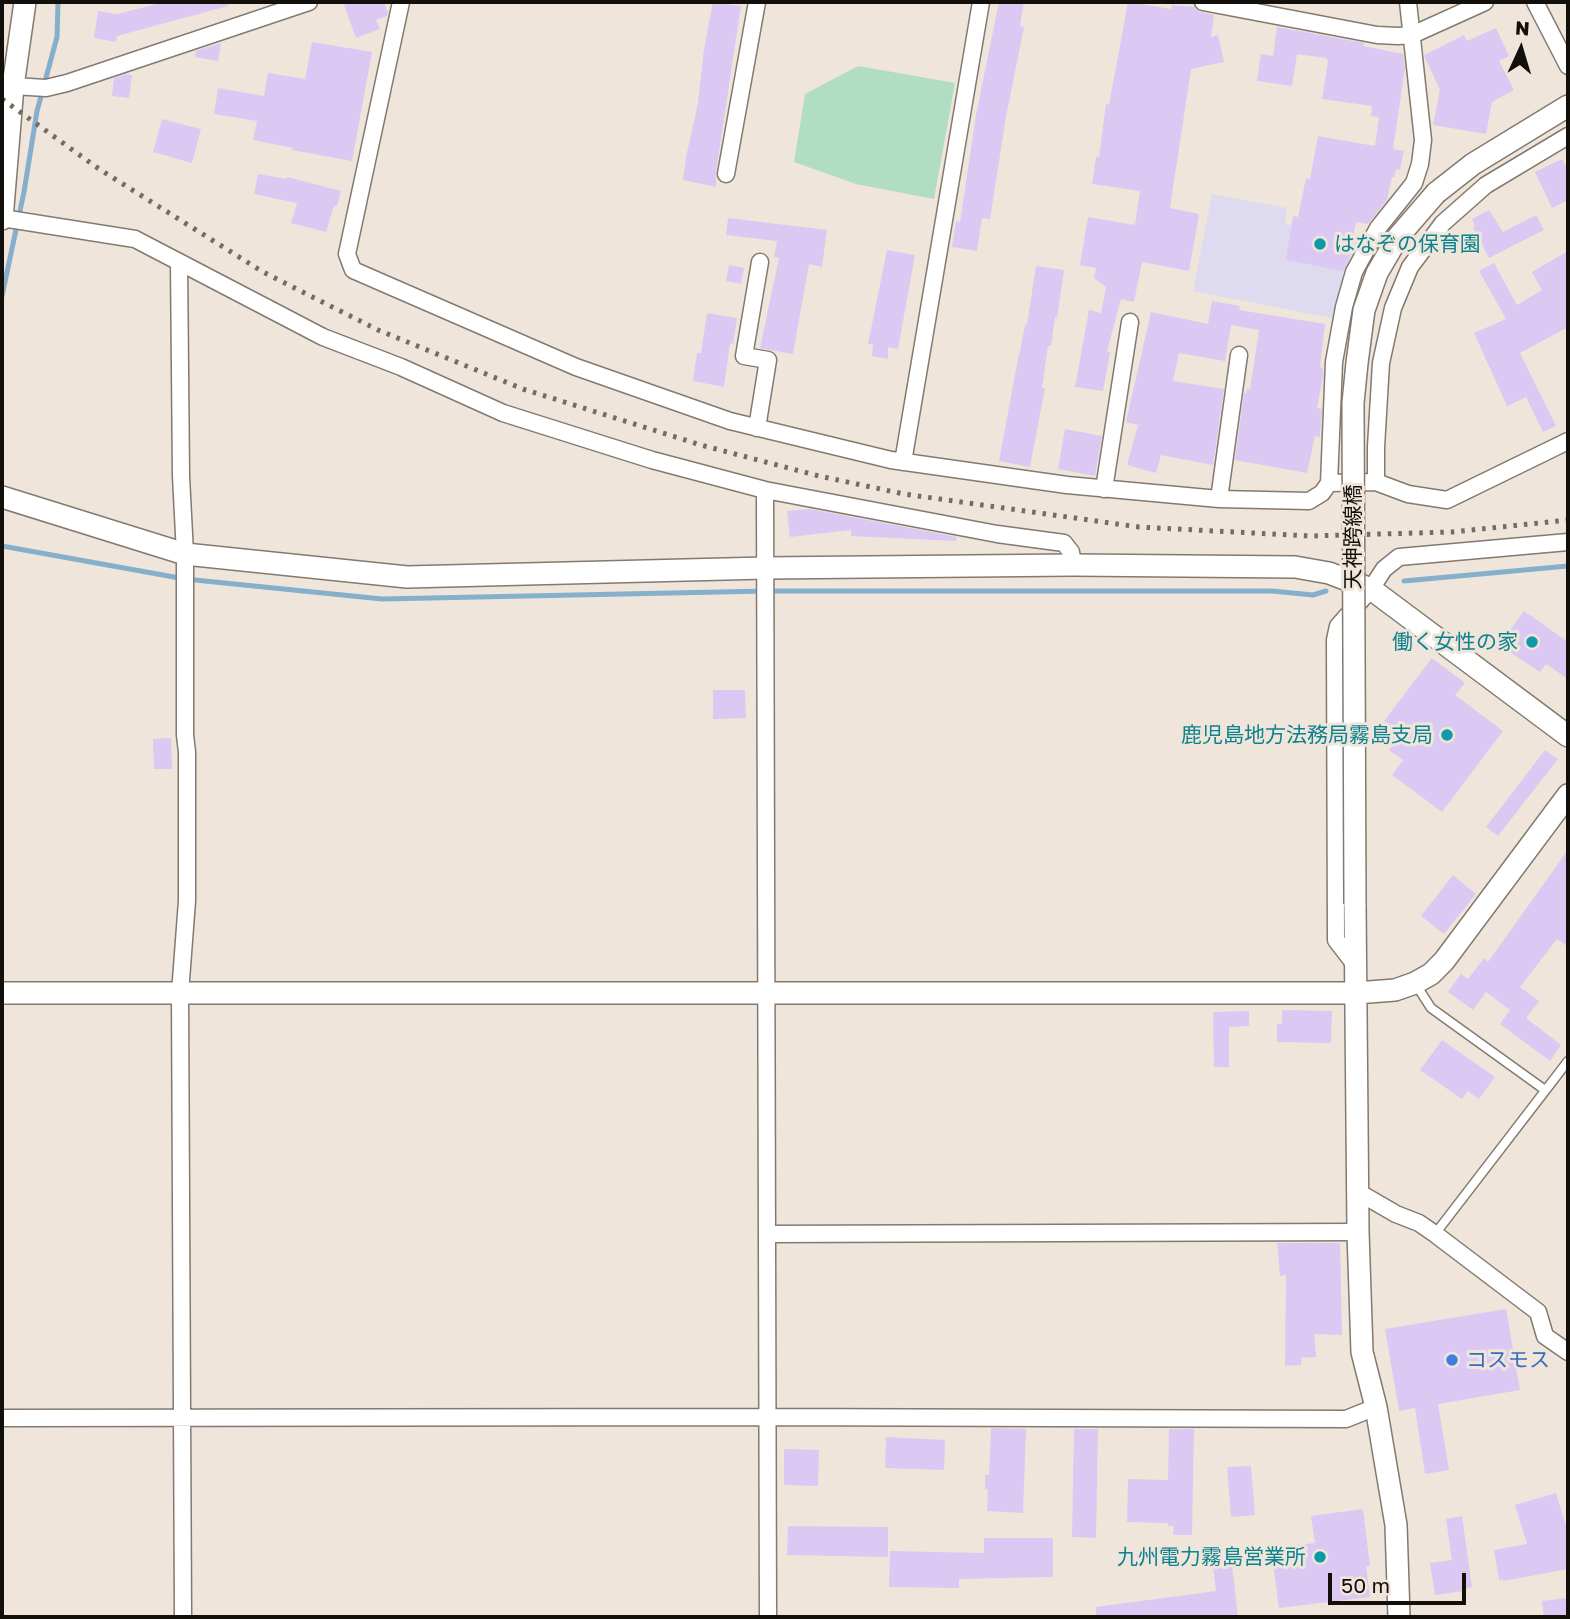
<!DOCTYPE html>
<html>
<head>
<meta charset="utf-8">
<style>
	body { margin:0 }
	#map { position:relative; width:1570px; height:1619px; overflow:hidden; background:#f0e5da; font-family:"Golos Text",sans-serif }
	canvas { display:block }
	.frame { position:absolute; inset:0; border:4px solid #13100c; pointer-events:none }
	.north { position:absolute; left:1486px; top:14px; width:70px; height:70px; -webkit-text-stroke:5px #f0e5da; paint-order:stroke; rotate:4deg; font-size:19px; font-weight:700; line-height:28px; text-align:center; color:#13100c }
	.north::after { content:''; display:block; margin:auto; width:24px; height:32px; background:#13100c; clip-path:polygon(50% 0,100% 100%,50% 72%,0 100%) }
	.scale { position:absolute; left:1328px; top:1573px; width:138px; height:32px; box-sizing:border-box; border:4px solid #13100c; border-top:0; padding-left:9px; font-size:21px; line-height:24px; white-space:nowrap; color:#13100c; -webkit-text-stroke:5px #f0e5da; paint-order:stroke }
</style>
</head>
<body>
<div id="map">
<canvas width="1570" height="1619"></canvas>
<div class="frame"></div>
<div class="north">N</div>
<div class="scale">50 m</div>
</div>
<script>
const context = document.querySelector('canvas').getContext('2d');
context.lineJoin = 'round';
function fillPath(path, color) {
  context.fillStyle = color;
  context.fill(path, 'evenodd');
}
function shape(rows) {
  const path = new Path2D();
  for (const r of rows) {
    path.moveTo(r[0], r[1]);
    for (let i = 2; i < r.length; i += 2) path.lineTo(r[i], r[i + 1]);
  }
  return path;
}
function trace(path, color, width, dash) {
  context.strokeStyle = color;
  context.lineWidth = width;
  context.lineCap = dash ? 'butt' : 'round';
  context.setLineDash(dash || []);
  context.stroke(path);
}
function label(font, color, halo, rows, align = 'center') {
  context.font = font + ' "Golos Text","Noto Sans JP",sans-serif';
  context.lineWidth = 6;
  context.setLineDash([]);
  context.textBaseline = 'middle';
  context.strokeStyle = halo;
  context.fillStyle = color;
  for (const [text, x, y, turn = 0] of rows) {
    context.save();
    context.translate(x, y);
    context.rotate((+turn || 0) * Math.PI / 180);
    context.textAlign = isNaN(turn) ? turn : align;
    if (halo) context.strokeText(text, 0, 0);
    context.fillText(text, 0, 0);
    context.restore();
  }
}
fillPath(shape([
	[1212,194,1287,208,1285,224,1359,240,1345,269,1332,318,1193,291]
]), '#dedaf0');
fillPath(shape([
	[858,66,955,83,934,199,856,184,794,162,805,94]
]), '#b0ddc3');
trace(shape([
	[2,296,24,192,37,111,57,37,58,2],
	[2,546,185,579,382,599,767,591,1272,591,1313,595,1326,591],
	[1404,581,1568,566]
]), '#86afcb', 5);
fillPath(shape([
	[165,2,228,2,228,6,117,36,116,42,94,38,98,11,117,14],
	[353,2,384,2,388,13,387,16,376,20,380,29,356,38,344,5],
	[713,2,741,6,716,172,716,187,683,180,686,157,698,103,704,49],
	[999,2,1024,2,1020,26,1024,27,1006,117,990,219,982,218,977,251,952,247,956,221,960,222,976,115],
	[1128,2,1171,9,1172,5,1194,7,1200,12,1214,15,1211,37,1218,35,1224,62,1191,69,1170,208,1199,214,1189,271,1142,262,1134,302,1121,299,1107,351,1110,352,1103,391,1075,387,1089,310,1101,313,1106,287,1094,278,1096,268,1080,265,1088,217,1135,225,1140,191,1092,184,1096,157,1099,157,1106,104,1109,105],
	[1277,27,1364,43,1363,46,1403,54,1405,68,1393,149,1404,151,1400,170,1396,169,1394,177,1392,177,1387,200,1368,224,1356,222,1349,259,1343,271,1286,260,1293,216,1298,217,1306,178,1310,179,1318,136,1375,146,1379,117,1371,116,1372,106,1322,99,1328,61,1326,58,1297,54,1292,86,1257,81,1261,54,1273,56],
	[1496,28,1509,56,1499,61,1514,90,1492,102,1486,134,1433,125,1440,90,1424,55,1464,35,1467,41],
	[312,42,372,52,352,161,292,150,293,148,253,140,257,121,214,114,218,88,264,96,268,73,305,79],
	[221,43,218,61,195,57,196,51],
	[126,74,132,75,129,98,112,96,114,78],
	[162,119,201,129,192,163,153,152],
	[1562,159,1568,170,1568,200,1552,208,1535,172],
	[258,174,287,179,287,177,341,191,337,206,334,206,326,232,291,223,297,203,254,194],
	[1489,210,1503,232,1536,215,1544,230,1489,258,1473,227,1475,226,1472,219],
	[728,218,827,230,822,267,809,264,793,354,760,348,779,258,774,257,777,241,726,235],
	[887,250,915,255,898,349,888,347,888,359,872,356,873,344,868,344],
	[1568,251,1568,327,1520,353,1556,426,1543,432,1526,397,1507,406,1474,333,1506,319,1479,271,1494,263,1517,305,1542,290,1532,272],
	[729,265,744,268,741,284,726,281],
	[1036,266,1064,270,1057,318,1055,317,1051,346,1048,346,1042,388,1045,388,1030,467,999,461,1019,353,1020,353,1025,324,1027,325],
	[1212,301,1240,306,1239,310,1325,324,1320,367,1323,368,1323,376,1317,408,1322,409,1320,437,1315,436,1307,473,1235,460,1244,393,1246,393,1247,389,1250,389,1259,330,1231,325,1225,361,1179,353,1173,381,1224,389,1213,465,1161,455,1156,473,1127,465,1138,425,1126,422,1151,312,1208,324],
	[707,313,737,318,733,344,730,343,724,387,693,381,697,353,701,353],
	[1065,429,1102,436,1095,476,1058,469],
	[810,509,957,537,956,541,851,536,851,530,790,537,787,511],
	[1524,611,1568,642,1568,679,1546,664,1540,672,1499,645],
	[1432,658,1465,683,1455,695,1503,731,1442,812,1392,775,1403,760,1389,750,1396,742,1392,739,1397,731,1384,721],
	[713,690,745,690,746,718,713,719],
	[171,738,172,769,154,769,153,739],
	[1545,750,1558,759,1498,836,1486,827],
	[1568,850,1568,947,1557,939,1520,987,1539,1001,1526,1018,1561,1045,1550,1061,1500,1024,1510,1010,1486,992,1473,1010,1448,992,1461,974,1468,979,1484,958,1488,962],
	[1453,875,1476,894,1444,934,1421,916],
	[1282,1010,1332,1011,1331,1043,1277,1042,1277,1024,1282,1024],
	[1249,1011,1249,1026,1229,1027,1229,1067,1214,1067,1213,1012],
	[1442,1040,1495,1077,1479,1099,1468,1091,1462,1099,1420,1070],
	[1277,1243,1340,1243,1342,1335,1314,1334,1316,1357,1301,1358,1301,1365,1285,1366,1286,1275,1280,1276],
	[1506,1309,1520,1390,1438,1404,1449,1470,1425,1474,1415,1408,1399,1411,1385,1329],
	[991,1428,1026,1429,1023,1513,987,1511,988,1489,985,1489,985,1475,989,1475],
	[1074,1429,1098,1429,1096,1538,1072,1537],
	[1169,1429,1194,1429,1192,1535,1173,1535,1174,1526,1168,1526,1168,1523,1127,1522,1128,1479,1168,1480],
	[886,1437,945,1440,944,1470,885,1468],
	[784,1449,819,1450,818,1486,784,1485],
	[1251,1466,1255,1515,1231,1517,1227,1467],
	[1556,1493,1568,1532,1568,1569,1503,1581,1503,1579,1499,1580,1494,1550,1527,1544,1515,1505],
	[1363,1509,1370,1566,1366,1566,1370,1597,1279,1608,1271,1548,1315,1543,1311,1516],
	[1462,1516,1472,1587,1464,1589,1464,1591,1435,1595,1430,1563,1452,1560,1446,1519],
	[788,1526,888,1527,888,1557,787,1555],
	[984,1538,1053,1538,1053,1577,959,1579,959,1588,889,1587,890,1551,984,1553],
	[1231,1556,1238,1617,1096,1617,1096,1607,1216,1591,1212,1558],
	[1568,1598,1568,1617,1544,1617,1542,1601]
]), '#dbc9f3');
const lane = shape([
	[1415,983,1431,1008,1545,1090],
	[1435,1234,1568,1061]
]);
const street = shape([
	[401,2,347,254,353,270,576,367,730,421,891,460,1067,485,1219,499,1309,501,1322,493,1329,483,1376,482,1408,494,1447,500,1568,441],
	[1203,2,1377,35,1398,36,1412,35,1485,2],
	[1535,2,1568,66],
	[13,86,46,88,67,83,309,2],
	[726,174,757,2],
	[2,218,135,239,323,337,401,367,503,413,652,460,765,490,997,534,1064,543,1071,552,1073,565],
	[179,262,181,476,185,554,185,735,187,752,187,901,180,993,183,1617],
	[757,428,768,360,744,356,760,262],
	[903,462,981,2],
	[1376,482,1376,447,1381,363,1393,308,1410,267,1443,223,1486,185,1568,136],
	[1329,483,1334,362,1344,307,1354,272,1378,228,1414,183,1420,164,1423,140,1408,2],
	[1104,489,1130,322],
	[765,490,768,1617],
	[1219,499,1239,355],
	[1356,966,1336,940,1335,640,1338,626,1371,589,1384,569,1399,557,1568,542],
	[1358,1192,1396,1214,1419,1223,1435,1234,1538,1312,1545,1336,1568,1352],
	[767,1234,1358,1232],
	[2,1418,767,1417,1346,1419,1376,1407]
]);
const secondary = shape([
	[1436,193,1473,164,1568,106],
	[2,219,13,86,25,2],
	[2,497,185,554,407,577,765,568,1073,565,1295,567,1329,573,1371,589,1568,736],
	[1355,904,1358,1232,1362,1352,1376,1407,1396,1525,1399,1617],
	[2,993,1356,993,1395,990,1415,983,1431,974,1444,961,1568,795]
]);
trace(lane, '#83796f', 11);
trace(street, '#83796f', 19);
trace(secondary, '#83796f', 24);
trace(lane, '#fff', 8);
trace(street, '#fff', 16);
trace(secondary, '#fff', 21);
trace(shape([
	[2,99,99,169,263,272,378,330,523,389,701,445,819,476,904,494,1139,527,1310,536,1452,532,1568,520]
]), '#726c65', 5, [3.5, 7]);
const secondaryBridge = shape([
	[1355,904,1353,403,1357,363,1364,310,1377,273,1398,237,1436,193]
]);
trace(secondaryBridge, '#83796f', 24, []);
trace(secondaryBridge, '#fff', 21);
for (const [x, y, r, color] of [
	[1320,244,7,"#0f9aa8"],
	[1532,642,7,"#0f9aa8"],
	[1447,735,7,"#0f9aa8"],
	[1452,1360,7,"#3f7fe0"],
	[1320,1557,7,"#0f9aa8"]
]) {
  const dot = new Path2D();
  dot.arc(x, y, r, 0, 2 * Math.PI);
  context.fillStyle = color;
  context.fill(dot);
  trace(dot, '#f0e5da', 2.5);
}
label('21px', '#0d838f', '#f0e5da', [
	["はなぞの保育園",1334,244,"left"],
	["働く女性の家",1518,642],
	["鹿児島地方法務局霧島支局",1433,735],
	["九州電力霧島営業所",1306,1557]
], 'right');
label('21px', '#13100c', '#f0e5da', [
	["天神跨線橋",1353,537,-90]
]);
label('21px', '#366cbe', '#f0e5da', [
	["コスモス",1466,1360]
], 'left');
</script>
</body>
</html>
